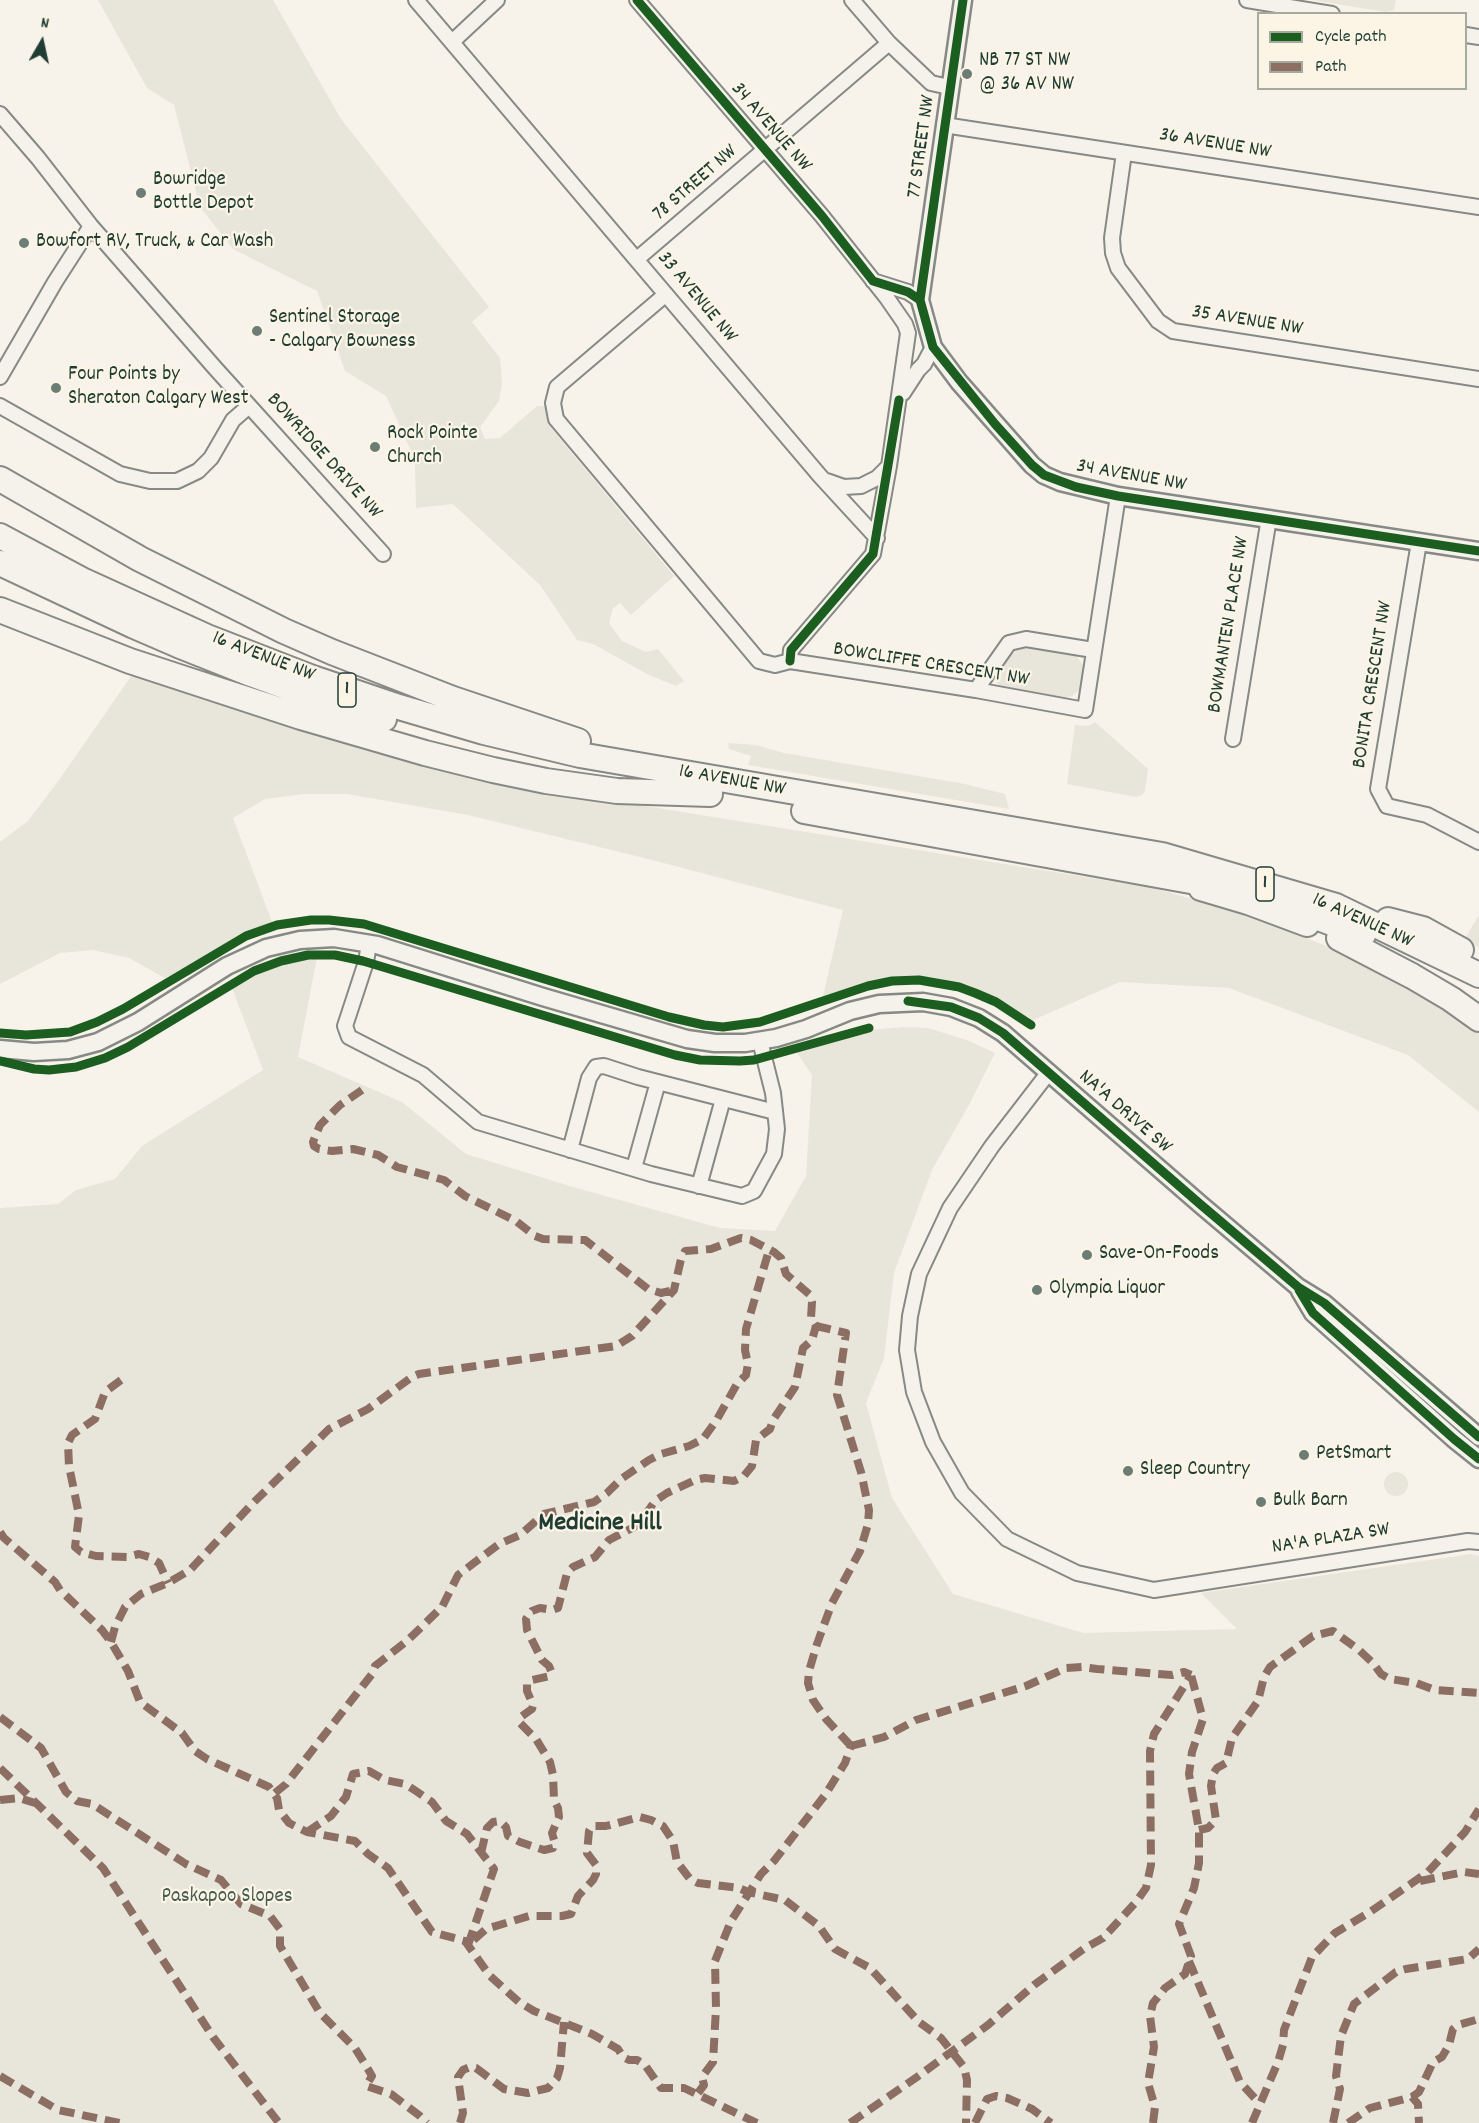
<!DOCTYPE html>
<html>
<head>
<meta charset="utf-8">
<style>
	body { margin:0 }
	#map { position:relative; width:1479px; height:2123px; overflow:hidden; background:#f7f3ea; font-family:Dekko,sans-serif }
	canvas { display:block }
	.legend { position:absolute; left:1257px; top:12px; width:210px; height:78px; box-sizing:border-box; background:#fcf5e5; border:2px solid #a4ab9e; margin:0; padding:8px 10px; list-style:none; font-size:18px; color:#1f3d34 }
	.legend li { display:flex; align-items:center; gap:12px; height:30px }
	.legend b { width:30px; border:2px solid #a4ab9e }
	.north { position:absolute; left:12px; top:12px; width:60px; height:60px; -webkit-text-stroke:4px #fcf5e5; paint-order:stroke; rotate:9deg; font-size:16px; font-weight:700; line-height:24px; text-align:center; color:#1f3d34 }
	.north::after { content:''; display:block; margin:auto; width:21px; height:27px; background:#1f3d34; clip-path:polygon(50% 0,100% 100%,50% 72%,0 100%) }
</style>
</head>
<body>
<div id="map">
<canvas width="1479" height="2123"></canvas>
<ul class="legend">
<li><b style="height:8px;background:#1b5e20"></b>Cycle path</li>
<li><b style="height:8px;background:#8d6e63"></b>Path</li>
</ul>
<div class="north">N</div>
</div>
<script>
const context = document.querySelector('canvas').getContext('2d');
context.lineJoin = 'round';
function fillPath(path, color) {
  context.fillStyle = color;
  context.fill(path, 'evenodd');
}
function shape(rows) {
  const path = new Path2D();
  for (const r of rows) {
    if (r.length === 3) {
      path.moveTo(r[0] + r[2], r[1]);
      path.arc(r[0], r[1], r[2], 0, 2 * Math.PI);
      continue;
    }
    path.moveTo(r[0], r[1]);
    for (let i = 2; i < r.length; i += 2) path.lineTo(r[i], r[i + 1]);
  }
  return path;
}
function trace(path, color, width, dash) {
  context.strokeStyle = color;
  context.lineWidth = width;
  context.lineCap = dash ? 'butt' : 'round';
  context.setLineDash(dash || []);
  context.stroke(path);
}
function label(font, color, halo, rows, align = 'center') {
  context.font = font + ' Dekko,sans-serif';
  context.lineWidth = 4.5;
  context.setLineDash([]);
  context.textBaseline = 'middle';
  context.strokeStyle = halo;
  context.fillStyle = color;
  for (const [text, x, y, turn = 0] of rows) {
    context.save();
    context.translate(x, y);
    context.rotate((+turn || 0) * Math.PI / 180);
    context.textAlign = isNaN(turn) ? turn : align;
    if (halo) context.strokeText(text, 0, 0);
    context.fillText(text, 0, 0);
    context.restore();
  }
}
fillPath(shape([
	[98,0,273,0,341,119,489,307,472,322,500,358,502,383,499,401,480,427,485,439,500,438,537,406,545,406,551,428,674,576,631,615,620,603,613,608,609,623,622,641,646,652,658,649,684,681,676,686,649,675,593,644,577,640,540,585,453,504,416,508,415,459,386,396,345,371,317,291,233,249,200,207,174,105,147,88],
	[1312,0,1396,0,1394,10,1386,12],
	[1026,646,1076,655,1084,667,1082,683,1079,690,1072,696,1063,698,998,685,995,679,996,671,1015,651],
	[134,672,534,788,1153,888,1246,914,1349,955,1445,1009,1479,1034,1479,1112,1408,1055,1229,988,1120,982,1033,1020,1002,1001,968,985,930,977,885,978,823,996,843,910,648,859,468,815,347,794,304,794,265,799,233,818,272,922,165,978,129,958,93,950,60,953,0,984,0,842,28,821,59,780],
	[1095,722,1148,769,1145,791,1142,795,1136,797,1067,784,1075,725,1088,726],
	[728,743,756,745,784,753,965,784,1005,794,1009,809,748,765,751,756,729,749],
	[1479,915,1479,947,1464,940],
	[317,957,298,1057,402,1102,466,1154,573,1187,720,1228,775,1231,806,1176,812,1075,795,1050,868,1030,903,1027,928,1028,967,1040,995,1053,970,1103,932,1170,894,1273,884,1358,866,1403,892,1498,953,1594,1083,1633,1237,1629,1201,1593,1471,1554,1479,1556,1479,2123,0,2123,0,1208,58,1204,76,1190,115,1179,142,1146,263,1070,232,988,270,968,291,961],
	[1396,1484,12]
]), '#e8e5da');
const minor = shape([
	[416,0,820,476,877,538],
	[637,0,822,216,887,298,905,324,908,333,889,466,873,554,791,650,790,661],
	[852,0,889,43,931,83,949,87],
	[1247,0,1332,14],
	[1466,35,1479,37],
	[452,42,497,0],
	[0,114,38,158,91,226,215,368,383,554],
	[944,125,1479,207],
	[1124,153,1112,238,1113,253,1118,268,1158,321,1173,331,1479,379],
	[637,259,889,43],
	[873,281,908,292,920,300],
	[665,295,557,387,553,403,556,419,759,661,775,665,790,661,976,690,1085,710,1118,496],
	[0,377,55,282,91,226],
	[903,393,918,370,924,364,933,347],
	[0,406,120,474,150,481,177,481,198,471,211,458,233,420,249,406],
	[827,481,844,487,861,486,877,478,889,466],
	[1419,542,1378,789,1387,806,1427,815,1479,842],
	[976,690,1009,643,1026,639,1093,650],
	[1233,739,1269,518],
	[369,944,366,962,345,1026,349,1037,423,1075,478,1122,651,1174,742,1196,754,1191,774,1154,777,1129,773,1093,760,1041],
	[1049,1072,992,1146,950,1208,919,1274,910,1316,907,1350,914,1392,933,1442,962,1493,1007,1539,1077,1573,1154,1590,1468,1541,1479,1542],
	[570,1150,589,1078,596,1067,604,1066,638,1077,775,1112],
	[634,1168,658,1082],
	[699,1186,723,1099]
]);
const tertiary = shape([
	[963,0,920,300,933,347,959,382,1032,465,1044,475,1060,482,1118,496,1479,551],
	[0,1049,34,1052,68,1050,98,1042,138,1022,227,966,266,948,300,940,334,938,377,945,543,997,687,1039,715,1043,745,1043,776,1038,806,1029,850,1011,879,1004,923,1002,951,1007,979,1018,1003,1033,1200,1204,1298,1287,1324,1303,1479,1437],
	[1300,1291,1313,1313,1454,1439,1479,1459]
]);
const motorway = shape([
	[0,479,140,559,284,631,332,652,453,699,578,741],
	[0,536,84,581,207,637,310,677,399,707,484,732,580,755,1162,855,1336,906,1479,975],
	[0,563,134,626,178,645,251,674,328,702,384,719],
	[0,610,130,661,301,717,425,753,493,770,546,781,617,791,710,794],
	[804,811,1218,886],
	[1201,888,1248,902,1307,924],
	[1295,909,1363,935],
	[1388,920,1423,929,1461,950],
	[1339,938,1412,976,1451,999,1479,1019]
]);
trace(minor, '#868984', 18);
trace(tertiary, '#868984', 21);
trace(motorway, '#868984', 28);
trace(minor, '#f5f2ec', 14);
trace(tertiary, '#f5f2ec', 16);
trace(motorway, '#f5f2ec', 24);
trace(shape([
	[362,1090,340,1105,320,1125,313,1142,314,1146,319,1149,332,1151,353,1149,378,1155,397,1167,444,1180,465,1196,516,1221,535,1236,543,1239,585,1240,648,1289,661,1293,674,1290],
	[816,1326,846,1333,837,1395,861,1472,869,1510,868,1524,860,1551,832,1603,817,1644,809,1671,808,1683,813,1700,826,1719,851,1746],
	[121,1380,105,1392,95,1419,72,1435,68,1443,69,1466,79,1515,75,1547,81,1552,96,1556,127,1557,139,1554,149,1557,159,1563,168,1583],
	[0,1532,4,1538,55,1582,60,1590,102,1630,111,1642,128,1671,140,1702,182,1733,195,1751,207,1759,269,1787,277,1798,279,1810,289,1823,307,1832,355,1841,368,1854,388,1868,432,1932,465,1941,490,1976,519,2002,534,2011,592,2034,618,2049,623,2057,629,2060,637,2060,645,2065,661,2088,684,2088,757,2123],
	[111,1642,115,1627,125,1607,141,1594,168,1583,190,1570,252,1504,329,1429,368,1409,412,1377,419,1374,616,1346,632,1336,674,1290,681,1259,685,1251,711,1249,741,1238,751,1240,774,1252,781,1258,786,1274,810,1295,812,1302,811,1318,816,1326],
	[0,1717,41,1748,66,1792,77,1801,92,1804,186,1864,221,1880,241,1904,270,1916,280,1929,280,1946,320,2013,355,2048,365,2064,372,2076,366,2086,391,2094,420,2116,427,2123],
	[851,1746,884,1737,916,1720,1026,1686,1066,1668,1082,1667,1097,1669,1172,1675,1184,1672,1191,1675],
	[0,1768,103,1868,213,2037,279,2123],
	[275,1793,286,1784,372,1674,375,1666,407,1641,442,1607,458,1575,499,1544,520,1535,544,1514,594,1502,607,1493,621,1479,649,1460,661,1454,689,1446,703,1439,716,1421,737,1384,746,1375,748,1364,745,1350,746,1329,769,1250],
	[0,1800,19,1798,35,1803],
	[1199,1830,1208,1828,1216,1820,1211,1786,1213,1774,1217,1768,1226,1763,1232,1738,1258,1701,1264,1677,1270,1667,1313,1636,1333,1631,1359,1650,1373,1663,1381,1674,1390,1679,1416,1683,1435,1690,1479,1693],
	[307,1832,331,1816,346,1797,353,1774,369,1771,385,1780,405,1784,416,1791,432,1802,446,1821,467,1834,494,1869,468,1945,486,1929,529,1916,562,1916,571,1914,578,1896,593,1880,596,1874,596,1865,587,1853,589,1831,592,1826,606,1826,640,1817,651,1820,663,1826,673,1841,677,1862,690,1879,698,1883,739,1888,748,1892,785,1900,819,1926,835,1949,870,1968,919,2022,941,2038,964,2067,967,2080,966,2123],
	[481,1853,487,1828,493,1822,500,1821,506,1827,508,1836,520,1842,544,1850,553,1848,554,1840,552,1833,559,1817,558,1808,554,1800,553,1775,550,1762,536,1739,520,1723,522,1716,532,1709,533,1705,527,1691,527,1683,532,1680,550,1676,551,1671,549,1666,542,1660,527,1630,526,1619,532,1611,540,1608,552,1610,558,1608,567,1573,573,1567,595,1557,609,1540,634,1527,641,1521,655,1501,667,1493,695,1480,705,1478,734,1481,744,1476,752,1466,756,1440,770,1429,773,1420,795,1387,803,1348,812,1340,816,1326],
	[1420,1881,1464,1872,1479,1874],
	[1189,1961,1240,2082,1260,2104],
	[0,2076,58,2110,120,2123],
	[698,2093,704,2085,702,2077,713,2062,716,2008,715,1961,731,1921,761,1874,774,1861,825,1795,845,1763,851,1746],
	[1412,2097,1419,2092,1433,2062,1442,2057,1449,2045,1453,2029,1458,2025,1479,2019],
	[460,2123,463,2113,458,2077,463,2070,470,2067,476,2068,504,2089,528,2093,548,2088,557,2078,560,2068,564,2022],
	[850,2123,917,2077,988,2025,1034,1985,1085,1948,1103,1938,1136,1902,1146,1888,1151,1865,1150,1751,1154,1734,1191,1675],
	[975,2123,987,2099,996,2096,1007,2098,1032,2109,1051,2123],
	[1153,2123,1155,2107,1148,2083,1154,2047,1150,2016,1153,2003,1165,1988,1185,1974,1191,1956,1179,1924,1194,1888,1199,1863,1199,1830,1189,1774,1192,1752,1203,1719,1191,1675],
	[1252,2123,1278,2062,1283,2045,1284,2030,1312,1957,1335,1933,1370,1912,1428,1872,1465,1832,1479,1809],
	[1333,2123,1340,2089,1336,2076,1341,2036,1354,2004,1396,1972,1406,1969,1468,1959,1479,1949],
	[1348,2123,1370,2108,1412,2097,1418,2104,1419,2123]
]), '#8d6e63', 8, [15, 8]);
trace(shape([
	[637,0,822,216,873,281,908,292,920,300,933,347,995,424,1032,465,1044,475,1076,487,1118,496,1479,551],
	[920,300,963,0],
	[790,661,791,650,873,554,899,400],
	[908,1001,951,1007,979,1018,1003,1033,1200,1204,1298,1287,1324,1303,1479,1437],
	[0,1033,26,1035,70,1032,97,1022,123,1009,246,936,277,925,311,920,329,920,364,924,669,1017,704,1025,723,1027,760,1022,868,986,892,981,919,980,959,987,975,993,996,1002,1031,1025],
	[0,1061,34,1069,49,1070,76,1067,105,1058,128,1047,254,971,281,961,308,955,335,955,363,961,675,1055,700,1060,740,1061,754,1060,869,1028],
	[1299,1290,1313,1313,1454,1439,1479,1459]
]), '#1b5e20', 9);
for (const [x, y, r, color] of [
	[967,74,6,"#6b7d74"],
	[141,193,6,"#6b7d74"],
	[24,243,6,"#6b7d74"],
	[257,331,6,"#6b7d74"],
	[56,388,6,"#6b7d74"],
	[375,447,6,"#6b7d74"],
	[1087,1255,6,"#6b7d74"],
	[1037,1290,6,"#6b7d74"],
	[1304,1455,6,"#6b7d74"],
	[1128,1471,6,"#6b7d74"],
	[1261,1502,6,"#6b7d74"]
]) {
  const dot = new Path2D();
  dot.arc(x, y, r, 0, 2 * Math.PI);
  context.fillStyle = color;
  context.fill(dot);
  trace(dot, '#fcf5e5', 2);
}
for (const [x, y, w] of [
	[347,690,18],
	[1265,884,18]
]) {
  const box = new Path2D();
  box.roundRect(x - w / 2, y - 17, w, 34, 4.5);
  context.fillStyle = '#fcf5e5';
  context.fill(box);
  trace(box, '#1f3d34', 1.5);
}
label('bold 20px', '#1f3d34', null, [
	["1",347,690],
	["1",1265,884]
]);
label('21px', '#1f3d34', '#fcf5e5', [
	["NB 77 ST NW",979,62],
	["@ 36 AV NW",979,86],
	["Bowridge",153,181],
	["Bottle Depot",153,205],
	["Bowfort RV, Truck, & Car Wash",36,243],
	["Sentinel Storage",269,319],
	["- Calgary Bowness",269,343],
	["Four Points by",68,376],
	["Sheraton Calgary West",68,400],
	["Rock Pointe",387,435],
	["Church",387,459],
	["Save-On-Foods",1099,1255],
	["Olympia Liquor",1049,1290],
	["PetSmart",1316,1455],
	["Sleep Country",1140,1471],
	["Bulk Barn",1273,1502]
], 'left');
label('21px', '#1f3d34', '#fcf5e5', [
	["34 AVENUE NW",770,128,49],
	["36 AVENUE NW",1215,145,9],
	["77 STREET NW",923,147,-82],
	["78 STREET NW",696,184,-41],
	["33 AVENUE NW",696,298,50],
	["35 AVENUE NW",1247,322,9],
	["BOWRIDGE DRIVE NW",323,457,48],
	["34 AVENUE NW",1131,477,10],
	["BOWMANTEN PLACE NW",1230,625,-81],
	["16 AVENUE NW",263,658,21],
	["BOWCLIFFE CRESCENT NW",931,666,9],
	["BONITA CRESCENT NW",1374,685,-81],
	["16 AVENUE NW",732,782,10],
	["16 AVENUE NW",1362,922,24],
	["NA'A DRIVE SW",1124,1113,41],
	["NA'A PLAZA SW",1331,1540,-9]
]);
label('21px', '#455c52', '#fcf5e5', [
	["Paskapoo Slopes",227,1898]
]);
label('bold 27px', '#1f3d34', '#fcf5e5', [
	["Medicine Hill",600,1525]
]);
</script>
</body>
</html>
